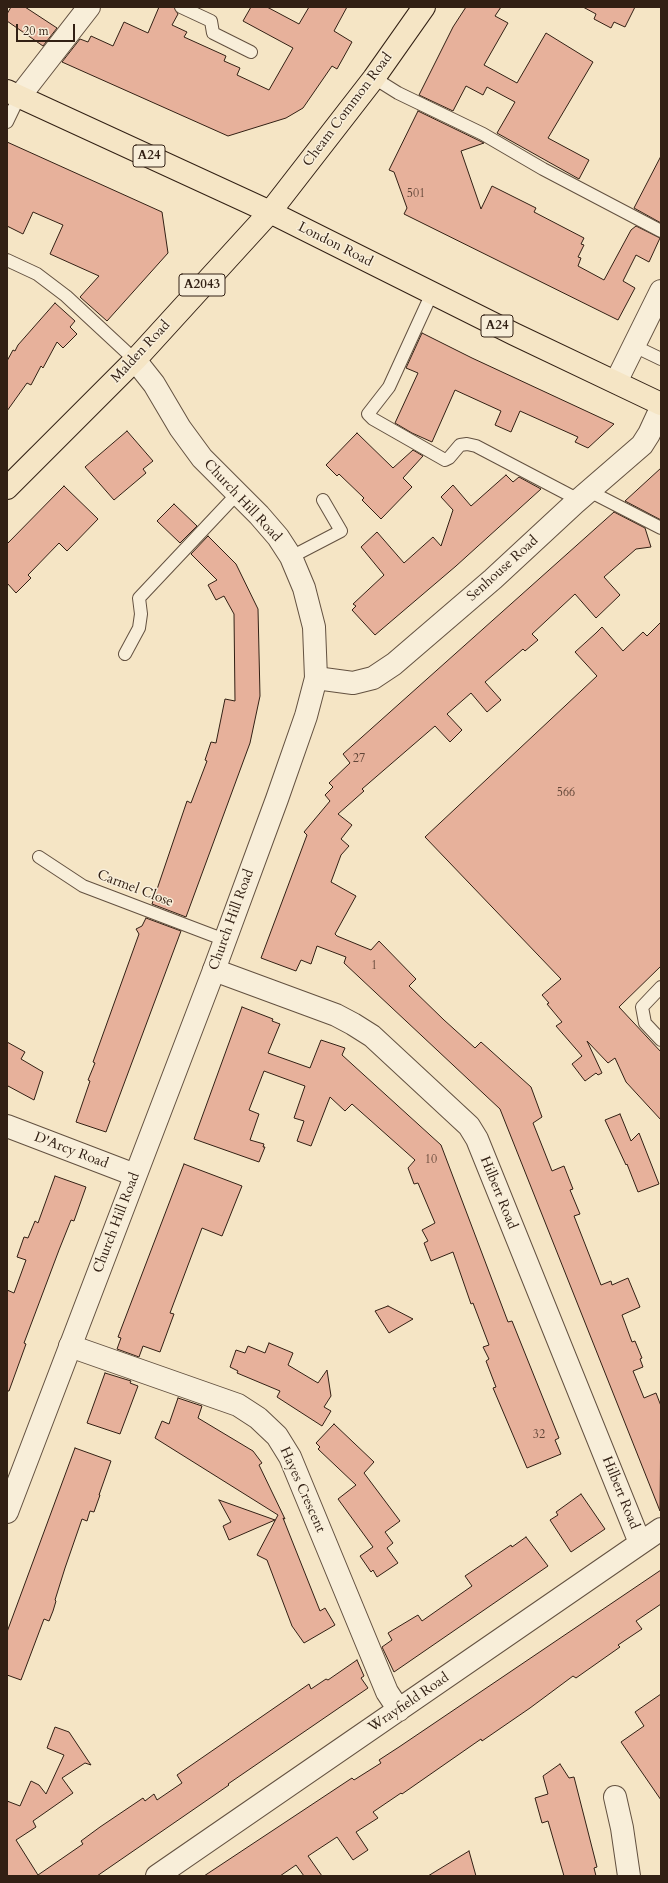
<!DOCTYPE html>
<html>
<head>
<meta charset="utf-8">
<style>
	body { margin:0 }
	#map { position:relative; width:668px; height:1883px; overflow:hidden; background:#f5e5c5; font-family:Cardo,serif }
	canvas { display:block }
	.frame { position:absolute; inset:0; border:8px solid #322014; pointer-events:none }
	.scale { position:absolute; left:16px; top:24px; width:59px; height:18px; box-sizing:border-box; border:2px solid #322014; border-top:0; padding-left:5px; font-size:12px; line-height:14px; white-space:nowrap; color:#322014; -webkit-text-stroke:3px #f8eed9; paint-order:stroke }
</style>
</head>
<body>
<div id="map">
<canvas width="668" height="1883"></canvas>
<div class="frame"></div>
<div class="scale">20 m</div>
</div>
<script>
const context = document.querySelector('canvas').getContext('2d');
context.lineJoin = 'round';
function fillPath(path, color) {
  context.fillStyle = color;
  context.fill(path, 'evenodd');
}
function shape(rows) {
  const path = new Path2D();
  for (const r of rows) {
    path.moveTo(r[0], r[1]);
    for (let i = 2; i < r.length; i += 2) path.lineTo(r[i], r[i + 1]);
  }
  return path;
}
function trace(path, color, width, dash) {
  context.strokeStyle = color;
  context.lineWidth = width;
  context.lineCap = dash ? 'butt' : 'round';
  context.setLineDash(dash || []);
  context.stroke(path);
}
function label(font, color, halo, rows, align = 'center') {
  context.font = font + ' Cardo,serif';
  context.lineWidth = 3;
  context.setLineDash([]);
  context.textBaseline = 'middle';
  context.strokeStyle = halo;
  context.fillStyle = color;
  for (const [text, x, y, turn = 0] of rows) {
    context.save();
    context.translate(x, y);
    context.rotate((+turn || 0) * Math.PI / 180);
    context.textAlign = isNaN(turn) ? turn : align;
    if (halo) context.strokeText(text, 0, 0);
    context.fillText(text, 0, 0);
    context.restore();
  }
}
const building = shape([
	[11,7,25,7,57,28,43,46,7,21,7,14,11,7],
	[159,7,174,7,178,14,172,25,187,32,184,37,226,56,224,61,240,68,237,75,269,90,293,48,243,21,251,7,267,7,299,24,309,7,347,7,334,31,352,42,337,69,332,66,303,108,286,118,228,136,62,62,80,39,88,42,91,36,113,46,124,22,148,33,159,7],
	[466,7,501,7,495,16,508,23,484,65,517,83,546,33,593,62,548,138,589,160,579,179,497,133,515,102,487,87,483,95,466,86,453,111,419,95,453,27,466,7],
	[583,7,635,7,625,27,614,22,611,28,594,19,596,14,583,7],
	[418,111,484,143,461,151,481,209,492,186,536,208,534,212,584,238,581,244,584,245,578,257,581,258,578,266,604,280,631,230,636,226,660,238,649,262,636,255,623,281,635,288,618,320,404,214,407,208,394,172,389,170,418,111],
	[7,142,162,212,168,253,107,321,80,297,99,276,50,254,63,225,33,212,23,234,7,226,7,142],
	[661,156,661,223,634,208,661,156],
	[55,303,75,321,70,327,77,334,63,348,57,342,43,368,41,366,31,385,27,383,7,411,7,361,13,350,15,351,18,345,55,303],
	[422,333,472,358,614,424,588,448,575,442,578,437,520,411,511,432,495,425,501,411,455,390,432,442,412,433,395,423,418,373,406,368,422,333],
	[127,431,153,461,143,469,146,473,114,500,85,467,127,431],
	[357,433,393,468,413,450,423,456,403,478,412,487,381,519,362,500,364,498,339,474,337,476,326,465,357,433],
	[661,468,661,520,625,501,661,468],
	[506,475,513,482,519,477,541,489,456,566,375,635,352,610,356,606,353,604,384,575,361,547,377,532,404,563,433,537,441,546,453,510,441,497,453,485,471,506,506,475],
	[64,486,98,519,67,551,59,543,28,575,31,578,16,593,7,583,7,544,64,486],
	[174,504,197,526,180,543,157,521,174,504],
	[614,512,645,528,651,547,636,549,604,577,620,595,596,618,575,594,532,634,538,640,525,651,523,649,485,682,501,700,487,712,471,693,447,714,462,730,450,742,435,726,362,789,364,791,338,814,352,825,341,839,349,846,341,855,331,882,356,896,335,934,337,936,371,950,379,941,416,979,409,986,444,1020,475,1048,481,1042,531,1087,542,1117,533,1123,552,1171,564,1166,573,1189,570,1190,580,1214,574,1216,601,1285,611,1281,612,1285,628,1278,640,1307,622,1315,632,1342,635,1341,642,1358,640,1359,643,1367,633,1371,644,1398,656,1393,661,1406,660,1511,500,1109,344,963,346,957,317,946,311,964,301,960,296,971,261,958,307,835,304,832,330,801,325,795,333,787,329,783,350,763,343,754,614,512],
	[208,536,236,564,258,609,260,696,250,743,186,917,152,904,187,801,191,803,207,761,205,760,211,742,216,743,225,699,235,701,234,614,224,596,216,600,208,585,217,580,191,554,208,536],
	[661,622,661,966,619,1007,661,1052,661,1120,626,1082,615,1058,608,1063,587,1041,602,1073,598,1075,596,1073,585,1081,572,1064,582,1056,556,1026,562,1022,547,1004,549,1003,542,995,561,979,425,837,597,676,575,652,596,633,602,627,623,651,643,632,647,636,661,622],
	[146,918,181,931,106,1132,76,1122,90,1081,88,1080,95,1063,93,1062,139,934,136,929,142,926,146,918],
	[242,1007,273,1019,272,1021,280,1024,268,1053,310,1068,321,1040,345,1048,342,1055,441,1145,508,1322,512,1321,559,1438,555,1440,561,1454,527,1468,493,1388,496,1387,486,1361,489,1359,483,1347,489,1345,473,1303,471,1304,453,1252,431,1261,424,1243,428,1241,422,1230,435,1223,418,1183,414,1184,408,1168,415,1160,352,1104,345,1111,330,1097,311,1146,297,1141,304,1121,294,1118,305,1086,264,1071,249,1110,259,1114,250,1140,264,1144,263,1147,265,1147,259,1162,194,1139,242,1007],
	[7,1042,25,1052,21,1059,43,1072,34,1100,8,1086,7,1088,7,1042],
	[620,1114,631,1141,639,1133,659,1184,638,1192,627,1164,626,1165,605,1120,620,1114],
	[184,1164,242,1186,222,1236,202,1228,170,1313,174,1314,160,1352,143,1346,139,1357,117,1349,121,1338,118,1337,184,1164],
	[55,1176,86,1187,74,1221,71,1220,59,1250,24,1343,26,1344,9,1391,7,1391,7,1290,14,1293,26,1260,17,1257,24,1237,28,1238,35,1221,38,1223,55,1176],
	[388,1306,413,1319,389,1333,375,1311,388,1306],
	[269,1343,293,1353,288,1365,318,1383,327,1370,331,1396,324,1407,331,1411,322,1426,277,1397,280,1391,237,1373,238,1371,230,1367,236,1350,245,1353,248,1346,265,1353,269,1343],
	[105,1373,131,1381,130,1383,138,1386,120,1434,87,1423,105,1373],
	[178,1398,202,1406,198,1418,253,1451,262,1463,259,1465,285,1519,283,1518,320,1611,325,1608,335,1625,304,1643,292,1626,267,1560,257,1555,278,1515,155,1438,162,1421,169,1424,178,1398],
	[334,1424,374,1462,364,1473,400,1521,385,1532,393,1543,387,1548,398,1563,377,1577,373,1570,371,1572,360,1556,373,1547,338,1499,356,1485,318,1449,320,1447,316,1443,334,1424],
	[75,1448,111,1461,99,1495,100,1495,94,1512,90,1511,87,1521,82,1519,65,1568,55,1600,56,1601,53,1611,49,1621,44,1619,21,1680,7,1675,7,1632,75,1448],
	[581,1494,605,1529,571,1552,550,1520,558,1515,556,1512,581,1494],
	[219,1500,275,1520,229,1540,223,1526,231,1522,219,1500],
	[526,1537,548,1566,394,1672,382,1647,392,1640,388,1633,418,1615,422,1621,472,1586,465,1576,511,1545,512,1547,526,1537],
	[661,1570,661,1604,636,1621,642,1629,618,1645,620,1647,576,1678,573,1676,530,1708,482,1741,481,1739,402,1794,401,1793,373,1812,378,1818,356,1832,368,1850,353,1860,337,1837,308,1856,322,1876,304,1876,296,1865,280,1876,204,1876,352,1778,354,1780,381,1763,379,1760,399,1747,661,1570],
	[357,1660,364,1676,361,1678,368,1688,228,1784,229,1785,97,1876,7,1876,7,1801,20,1806,31,1781,39,1785,46,1794,64,1755,47,1748,55,1727,69,1732,91,1765,85,1763,62,1778,73,1793,33,1821,36,1827,16,1840,38,1875,83,1844,81,1841,100,1827,143,1798,145,1801,154,1794,157,1800,182,1783,177,1775,309,1684,311,1689,326,1679,328,1680,357,1660],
	[661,1694,661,1800,621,1742,644,1726,635,1712,661,1694],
	[560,1764,569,1778,574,1777,597,1867,594,1868,596,1876,564,1876,548,1821,542,1823,535,1798,548,1794,543,1776,560,1764],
	[469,1851,476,1876,428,1876,469,1851]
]);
fillPath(building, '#e7b19b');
trace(building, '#322014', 1);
const service = shape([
	[181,7,211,21,213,33,251,52],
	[374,78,398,93,483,134,543,169,661,231],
	[7,122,19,97],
	[7,260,37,274,66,296,135,360],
	[432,293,389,387,368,414,373,419,445,460,449,458,460,445,467,444,476,446,579,500],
	[634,346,661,359],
	[589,491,661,528],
	[291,557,341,531,323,500],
	[125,654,139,628,141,614,139,598,237,494],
	[39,857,83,886,225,940],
	[661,987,642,1007,645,1023,661,1040]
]);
const minor = shape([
	[19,97,89,7],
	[616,382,661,291],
	[316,678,353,683,373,678,394,664,493,579,575,503,642,445,649,434,661,408],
	[214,970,336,1015,353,1024,372,1036,469,1126,477,1139,640,1543],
	[7,1126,135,1175],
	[70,1346,238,1405,258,1418,277,1436,290,1457,387,1692,399,1710],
	[615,1797,622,1828,629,1876],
	[157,1876,661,1529]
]);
const tertiary = shape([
	[7,1512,214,970,277,799,306,716,316,678,314,627,304,588,291,557,278,537,259,515,202,458,180,428,154,384,135,360]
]);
const primary = shape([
	[7,488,135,360,270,212,374,78,424,7]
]);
const trunk = shape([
	[7,91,270,212,514,334,661,404]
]);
trace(service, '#635140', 14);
trace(minor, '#635140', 24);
trace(tertiary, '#635140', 24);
trace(primary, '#322014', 24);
trace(trunk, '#322014', 24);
trace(service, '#f8eed9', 12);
trace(minor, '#f8eed9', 22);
trace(tertiary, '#f8eed9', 22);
trace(primary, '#f5e5c5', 22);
trace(trunk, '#f5e5c5', 22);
label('12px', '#5f4436', null, [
	["501",416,194],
	["27",359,759],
	["566",566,793],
	["1",374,966],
	["10",431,1160],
	["32",539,1435]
]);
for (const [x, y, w] of [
	[149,156,32],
	[202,285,46],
	[497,326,32]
]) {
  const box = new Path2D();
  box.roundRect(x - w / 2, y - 11, w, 22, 3);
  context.fillStyle = '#f8eed9';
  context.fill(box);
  trace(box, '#322014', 1);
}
label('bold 13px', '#322014', null, [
	["A24",149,156],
	["A2043",202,285],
	["A24",497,326]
]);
label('14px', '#322014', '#f8eed9', [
	["Cheam Common Road",348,110,-53],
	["London Road",335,245,27],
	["Malden Road",141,352,-47],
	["Church Hill Road",242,501,47],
	["Senhouse Road",503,569,-42],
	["Carmel Close",135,889,21],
	["Church Hill Road",232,920,-70],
	["D'Arcy Road",71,1151,21],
	["Hilbert Road",498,1193,68],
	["Church Hill Road",117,1223,-69],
	["Hayes Crescent",302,1490,66],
	["Hilbert Road",620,1493,68],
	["Wrayfield Road",409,1703,-34]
]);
</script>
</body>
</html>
